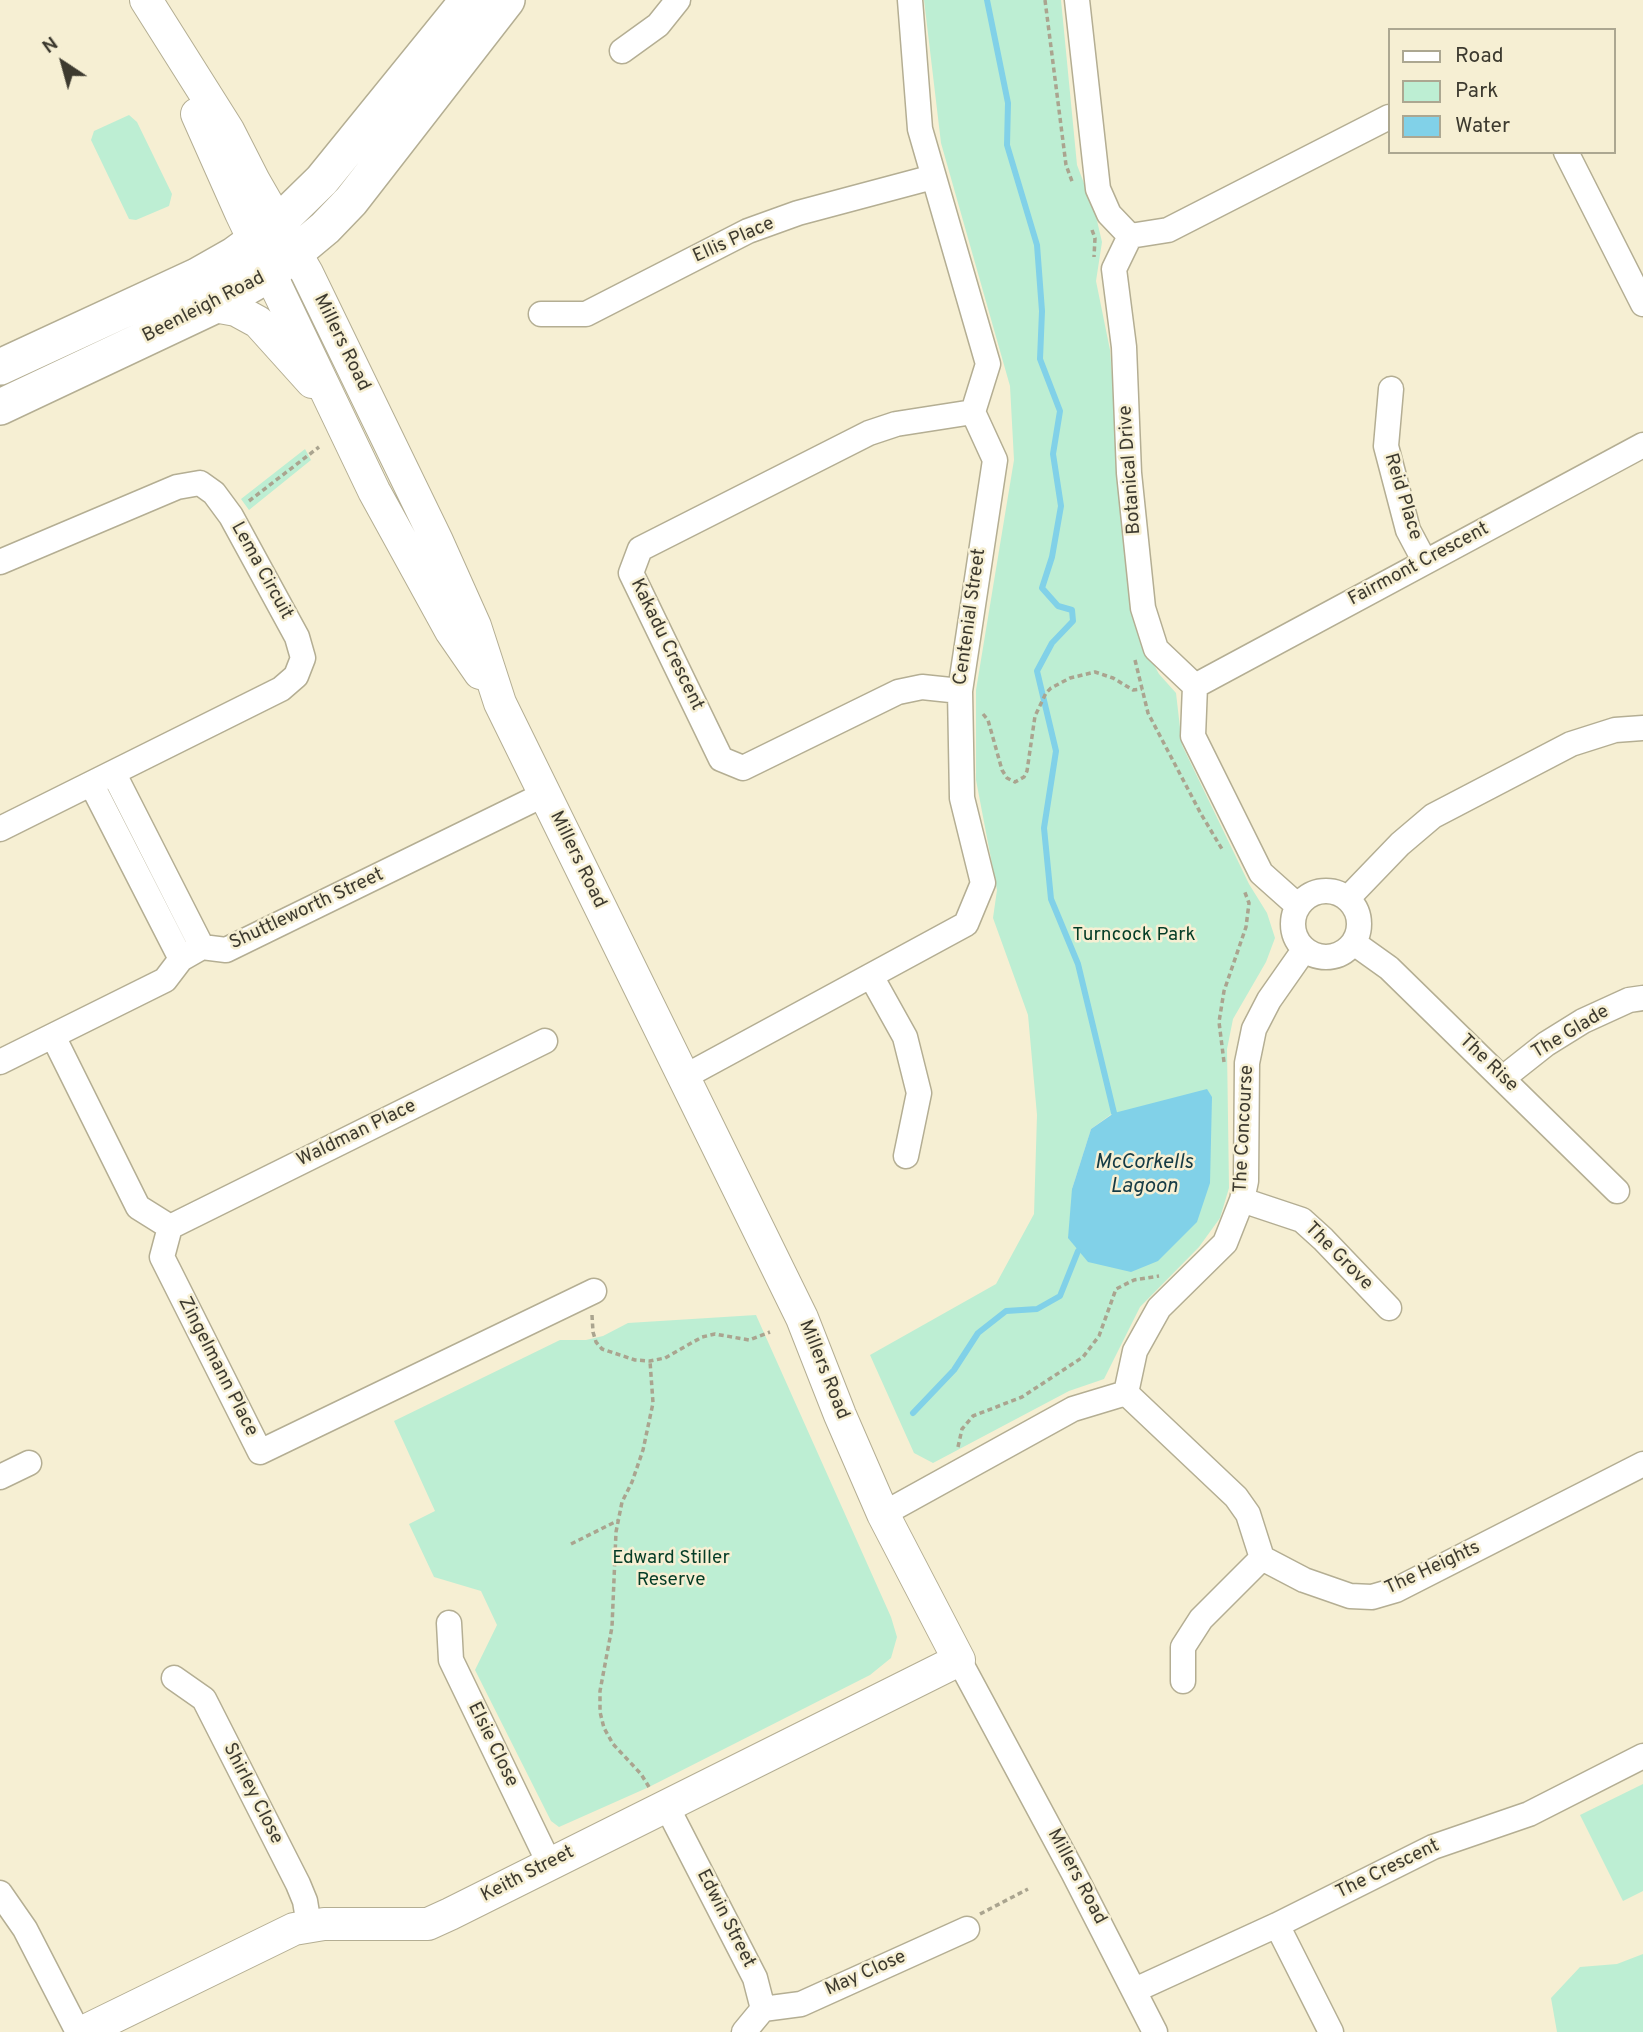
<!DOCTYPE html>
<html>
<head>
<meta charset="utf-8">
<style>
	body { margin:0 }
	#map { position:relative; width:1643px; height:2032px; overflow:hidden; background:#f6efd3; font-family:Overpass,sans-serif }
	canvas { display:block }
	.legend { position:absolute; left:1388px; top:28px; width:228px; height:126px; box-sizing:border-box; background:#f6efd3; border:2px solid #aca791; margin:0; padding:9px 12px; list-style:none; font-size:21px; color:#3d3a2f }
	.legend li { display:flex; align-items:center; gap:14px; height:35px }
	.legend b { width:35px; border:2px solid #aca791 }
	.north { position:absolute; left:28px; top:28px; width:70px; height:70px; -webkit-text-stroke:5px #f6efd3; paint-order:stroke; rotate:324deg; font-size:19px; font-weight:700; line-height:28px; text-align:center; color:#3d3a2f }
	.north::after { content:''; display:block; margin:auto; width:24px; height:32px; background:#3d3a2f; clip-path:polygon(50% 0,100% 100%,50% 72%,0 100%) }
</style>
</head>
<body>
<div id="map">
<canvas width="1643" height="2032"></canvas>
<ul class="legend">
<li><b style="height:9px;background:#fff"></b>Road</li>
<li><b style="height:19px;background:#bdeed3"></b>Park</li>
<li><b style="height:19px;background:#81d1e8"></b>Water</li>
</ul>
<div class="north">N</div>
</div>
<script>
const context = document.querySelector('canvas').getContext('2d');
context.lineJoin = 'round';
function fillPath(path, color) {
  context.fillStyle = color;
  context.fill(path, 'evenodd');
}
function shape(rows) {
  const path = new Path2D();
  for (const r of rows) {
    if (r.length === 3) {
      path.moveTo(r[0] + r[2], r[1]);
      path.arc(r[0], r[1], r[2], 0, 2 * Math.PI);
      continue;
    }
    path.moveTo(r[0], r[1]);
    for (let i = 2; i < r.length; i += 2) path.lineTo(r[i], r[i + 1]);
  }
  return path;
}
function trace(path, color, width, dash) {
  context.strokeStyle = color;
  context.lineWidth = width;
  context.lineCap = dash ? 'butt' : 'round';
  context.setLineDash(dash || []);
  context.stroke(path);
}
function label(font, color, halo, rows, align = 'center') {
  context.font = font + ' Overpass,sans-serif';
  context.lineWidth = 5;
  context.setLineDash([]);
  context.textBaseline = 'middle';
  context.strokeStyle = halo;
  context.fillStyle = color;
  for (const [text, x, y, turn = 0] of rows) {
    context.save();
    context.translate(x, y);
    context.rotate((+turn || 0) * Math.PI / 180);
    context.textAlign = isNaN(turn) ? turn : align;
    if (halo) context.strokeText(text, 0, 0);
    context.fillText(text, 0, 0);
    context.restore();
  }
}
fillPath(shape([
	[924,0,1061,0,1077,165,1095,212,1102,242,1096,281,1110,350,1130,605,1142,643,1159,674,1176,693,1182,745,1249,884,1267,913,1275,938,1266,962,1233,1019,1227,1049,1229,1188,1220,1218,1199,1247,1140,1307,1104,1379,1069,1391,933,1463,914,1453,870,1355,996,1284,1034,1214,1037,1115,1028,1015,993,918,997,890,976,780,976,690,1014,460,1010,386,941,143],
	[1113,1113,1072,1189,1091,1129],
	[129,115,137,122,172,194,169,206,136,220,129,219,91,140,94,131],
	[305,449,311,460,249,510,241,499],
	[756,1315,891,1617,897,1637,891,1658,870,1675,649,1787,559,1827,551,1821,475,1670,497,1625,481,1591,434,1577,409,1524,435,1511,394,1421,560,1340,586,1340,603,1336,628,1323],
	[1643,1784,1643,1891,1623,1901,1580,1815],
	[1643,1954,1643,2032,1557,2032,1551,1998,1580,1967,1617,1964]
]), '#bdeed3');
fillPath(shape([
	[1207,1089,1212,1097,1210,1183,1197,1222,1158,1261,1131,1272,1088,1262,1068,1238,1072,1189,1091,1129,1114,1113]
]), '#81d1e8');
trace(shape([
	[987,0,1008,103,1007,145,1037,245,1042,311,1040,359,1060,411,1053,454,1061,506,1052,557,1042,588,1058,606,1072,610,1073,621,1052,643,1037,671,1056,751,1044,828,1051,899,1078,964,1114,1113],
	[913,1413,954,1370,978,1333,1006,1311,1037,1309,1060,1296,1078,1251]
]), '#81d1e8', 6);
const minor = shape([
	[1077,0,1098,189,1109,214,1130,236,1114,269,1124,347,1129,473,1143,608,1156,649,1195,686,1193,736,1261,873,1298,906],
	[622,51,658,25,678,0],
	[1566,152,1643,304],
	[1130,236,1168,230,1389,117],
	[541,314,586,314,748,231,798,213,933,177],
	[1391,389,1386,446,1408,530,1425,562],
	[0,562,177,487,200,483,214,493,231,516,297,637,303,658,296,676,281,689,0,829],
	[1195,686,1643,445],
	[960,691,922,687,898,692,743,768,721,759,631,573,640,549,869,433,896,424,973,412],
	[114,774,202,947],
	[92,785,181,959],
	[1326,924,33],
	[1348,898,1400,844,1433,816,1571,744,1615,730,1643,728],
	[1354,943,1389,968,1617,1191],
	[871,976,905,1037,919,1093,906,1156],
	[53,1036,138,1207,170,1227,162,1257,260,1452,594,1291],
	[0,1062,165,980,181,959,202,947,226,950,545,794],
	[684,1077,966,924,983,883,962,798,960,691,995,460,973,412,988,364,920,129,910,0],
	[1503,1078,1546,1044,1583,1021,1629,1000,1643,998],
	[1242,1200,1302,1220,1323,1239,1389,1308],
	[170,1227,545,1041],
	[1126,1393,1236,1497,1248,1514,1262,1558,1304,1580,1350,1596,1372,1597,1396,1590,1643,1464],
	[0,1477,29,1463],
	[883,1514,1073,1409,1126,1393,1135,1351,1159,1308,1225,1243,1242,1200,1246,1181,1247,1063,1254,1029,1269,1000,1304,950],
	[449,1623,451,1660,550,1865],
	[959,1660,1073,1872,1155,2032],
	[174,1678,204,1699,298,1884,305,1901,309,1925],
	[1183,1681,1183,1647,1201,1619,1262,1558],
	[666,1805,755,1978,763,2009,744,2032],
	[0,1893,25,1929,78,2032],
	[1277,1925,1331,2032],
	[1135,1990,1277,1925,1433,1847,1529,1814,1643,1756],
	[763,2009,801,2004,967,1929]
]);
const tertiary = shape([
	[197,114,241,213,374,491,451,631,480,673],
	[214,306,236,310,258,322,312,382],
	[83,2032,294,1929,324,1924,428,1924,450,1914,959,1660,883,1514,840,1415,802,1318,500,703,475,626,437,541,307,273,254,181,228,130,146,0]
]);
const secondary = shape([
	[0,367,197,276,234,255,278,223,322,180,468,0],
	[0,407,214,306,271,273,325,228,351,201,507,0]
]);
trace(minor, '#b4ae93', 27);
trace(tertiary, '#b4ae93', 34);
trace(secondary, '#b4ae93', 38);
trace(shape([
	[1045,0,1066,165,1073,184],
	[1092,230,1095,238,1094,257],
	[249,501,319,447],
	[1135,660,1148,713,1201,814,1222,849],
	[983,714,988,720,1002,770,1007,778,1015,782,1024,777,1027,771,1035,716,1046,693,1051,688,1070,678,1095,672,1113,678,1133,690,1142,689],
	[1224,1062,1219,1022,1224,991,1246,927,1249,903,1244,890],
	[592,1315,593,1332,596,1342,602,1349,635,1360,650,1361,665,1358,702,1337,715,1334,749,1340,770,1332],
	[958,1447,962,1429,973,1416,1022,1397,1083,1357,1099,1336,1116,1289,1134,1280,1159,1276],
	[571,1544,619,1520],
	[649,1787,641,1774,613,1744,604,1728,600,1712,600,1691,612,1627,616,1532,622,1502,632,1482,643,1450,653,1403,650,1361],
	[980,1914,1028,1889]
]), '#aaa48f', 3.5, [5, 3.5]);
trace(minor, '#fff', 24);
trace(tertiary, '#fff', 32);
trace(secondary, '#fff', 35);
label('19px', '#3d3a2f', '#f6efd3', [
	["Ellis Place",734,241,-24],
	["Beenleigh Road",204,308,-27],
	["Millers Road",341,343,64],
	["Botanical Drive",1131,470,-94],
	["Reid Place",1402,497,73],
	["Fairmont Crescent",1419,565,-28],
	["Lema Circuit",261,571,61],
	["Centenial Street",971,617,-82],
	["Kakadu Crescent",666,645,64],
	["Millers Road",577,860,64],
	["Shuttleworth Street",307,910,-25],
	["The Glade",1571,1033,-31],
	["The Rise",1488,1064,44],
	["The Concourse",1245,1129,-87],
	["Waldman Place",357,1134,-26],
	["The Grove",1338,1257,45],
	["Zingelmann Place",217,1367,63],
	["Millers Road",823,1370,68],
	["The Heights",1433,1569,-25],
	["Elsie Close",492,1745,64],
	["Shirley Close",252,1794,63],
	["The Crescent",1388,1870,-26],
	["Keith Street",528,1875,-27],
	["Millers Road",1076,1877,62],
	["Edwin Street",725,1919,63],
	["May Close",866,1974,-24]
]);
label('19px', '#043c26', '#f6efd3', [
	["Turncock Park",1134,936],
	["Edward Stiller",671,1559],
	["Reserve",671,1581]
]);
label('italic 21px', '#153b45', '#f6efd3', [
	["McCorkells",1144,1164],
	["Lagoon",1144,1188]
]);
</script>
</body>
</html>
